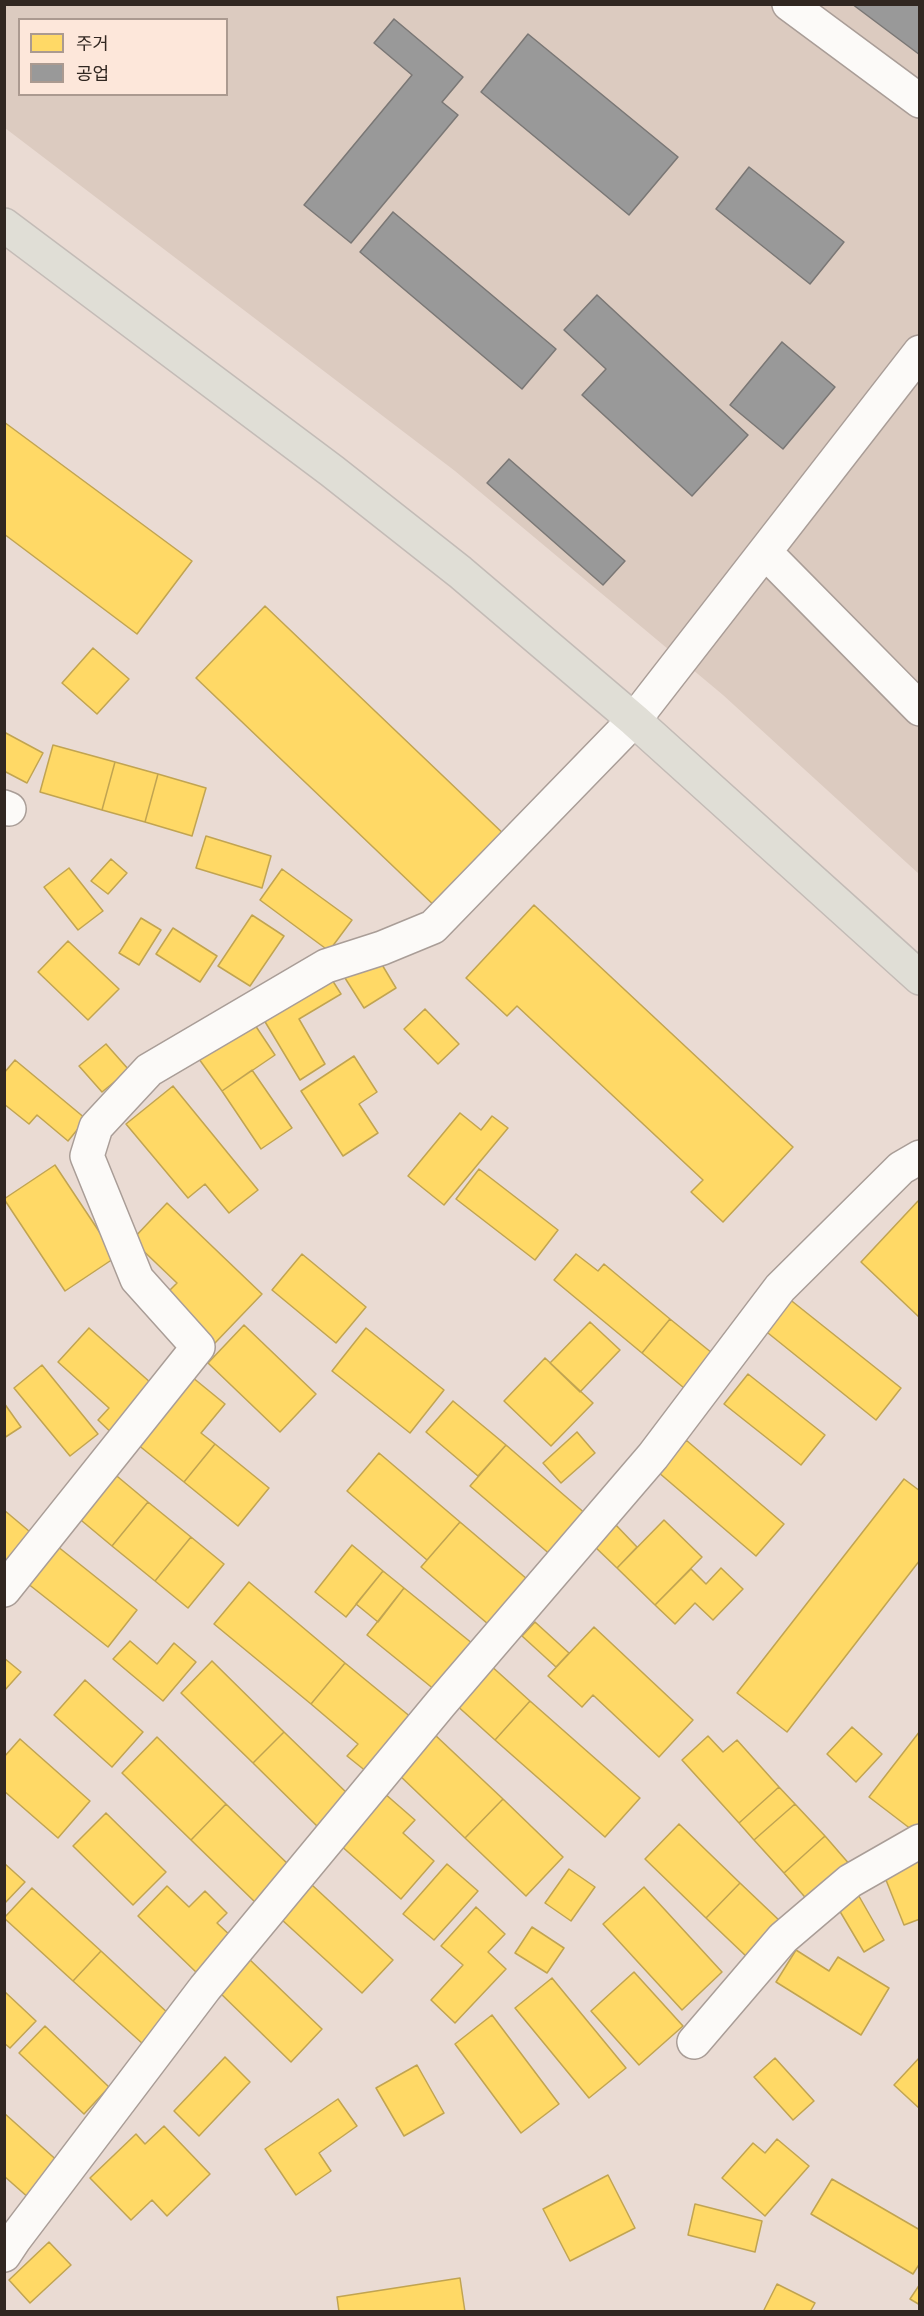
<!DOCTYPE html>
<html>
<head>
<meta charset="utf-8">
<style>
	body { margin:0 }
	#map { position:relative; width:924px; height:2316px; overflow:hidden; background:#eadbd3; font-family:"Source Sans 3","Noto Sans KR",sans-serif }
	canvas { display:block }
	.frame { position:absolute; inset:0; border:6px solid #312721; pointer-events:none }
	.legend { position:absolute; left:18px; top:18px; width:210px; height:78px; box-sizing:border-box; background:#fde7da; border:2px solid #ab9a90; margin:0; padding:8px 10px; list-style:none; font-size:18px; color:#312721 }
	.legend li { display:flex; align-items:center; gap:12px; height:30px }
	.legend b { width:30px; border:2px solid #ab9a90 }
</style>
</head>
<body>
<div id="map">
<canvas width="924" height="2316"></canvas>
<div class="frame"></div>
<ul class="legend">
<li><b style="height:16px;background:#ffd966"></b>주거</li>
<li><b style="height:16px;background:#999"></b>공업</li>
</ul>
</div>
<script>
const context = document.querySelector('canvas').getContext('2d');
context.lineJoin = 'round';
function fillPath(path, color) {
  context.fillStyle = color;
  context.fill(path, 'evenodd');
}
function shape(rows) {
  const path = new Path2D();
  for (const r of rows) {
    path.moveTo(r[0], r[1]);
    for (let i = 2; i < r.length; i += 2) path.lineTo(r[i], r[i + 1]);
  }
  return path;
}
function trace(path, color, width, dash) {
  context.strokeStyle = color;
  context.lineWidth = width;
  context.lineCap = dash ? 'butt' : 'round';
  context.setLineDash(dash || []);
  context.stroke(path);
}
fillPath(shape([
	[4,5,919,5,919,874,723,695,455,471,5,128],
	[20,20,226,20,226,94,20,94]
]), '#dccbc0');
const homes = shape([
	[4,422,192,561,137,634,4,534,4,422],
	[265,606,509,839,440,911,196,678,265,606],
	[93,648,129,679,97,714,62,683,93,648],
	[4,732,43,753,27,783,4,771,4,732],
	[53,745,115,762,102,810,40,792,53,745],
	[115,762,158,774,145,822,102,810,115,762],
	[158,774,206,788,192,836,145,822,158,774],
	[206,836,271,856,262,888,196,868,206,836],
	[111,859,127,873,108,894,91,881,111,859],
	[69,868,103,911,78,930,44,887,69,868],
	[282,869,352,920,329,951,260,900,282,869],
	[534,905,793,1147,723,1222,691,1192,703,1180,517,1006,507,1016,466,978,534,905],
	[252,915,284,936,250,986,218,966,252,915],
	[141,918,161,930,139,965,119,953,141,918],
	[173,928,217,956,200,982,156,954,173,928],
	[68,941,119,989,88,1020,38,972,68,941],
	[378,958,396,988,364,1008,345,978,378,958],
	[329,975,341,994,299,1019,325,1064,300,1080,261,1015,329,975],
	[425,1009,459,1044,438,1064,404,1029,425,1009],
	[253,1022,275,1055,222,1091,199,1059,253,1022],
	[106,1044,129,1070,102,1092,79,1066,106,1044],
	[354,1056,377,1092,359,1104,378,1133,343,1156,301,1091,354,1056],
	[15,1060,86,1119,68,1141,37,1115,29,1124,4,1104,4,1073,15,1060],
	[252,1070,292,1128,261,1149,222,1091,252,1070],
	[173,1086,258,1190,229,1213,205,1184,188,1198,126,1124,173,1086],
	[460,1113,481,1130,492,1116,508,1128,444,1205,408,1176,460,1113],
	[55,1165,116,1257,65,1291,4,1199,55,1165],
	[479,1169,558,1230,535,1260,456,1199,479,1169],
	[918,1201,920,1202,920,1318,861,1262,918,1201],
	[167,1203,262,1294,215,1343,165,1295,177,1283,132,1240,167,1203],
	[302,1254,366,1307,336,1343,272,1290,302,1254],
	[576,1254,598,1271,604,1264,670,1319,642,1353,554,1280,576,1254],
	[788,1298,901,1388,876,1420,763,1329,788,1298],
	[670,1319,712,1353,684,1388,642,1353,670,1319],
	[590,1322,620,1350,580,1392,550,1363,590,1322],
	[244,1325,316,1394,280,1432,208,1363,244,1325],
	[89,1328,160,1391,117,1438,98,1420,109,1408,58,1362,89,1328],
	[366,1328,444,1390,410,1433,332,1371,366,1328],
	[545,1358,593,1403,551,1446,504,1401,545,1358],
	[42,1365,98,1434,70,1456,14,1388,42,1365],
	[748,1374,825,1435,801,1465,724,1404,748,1374],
	[192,1377,225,1404,201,1433,215,1444,184,1482,137,1444,192,1377],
	[453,1401,506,1445,478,1476,426,1432,453,1401],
	[4,1403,21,1427,4,1438,4,1403],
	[577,1432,595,1453,561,1483,543,1463,577,1432],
	[686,1440,784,1524,756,1556,658,1472,686,1440],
	[215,1444,269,1488,238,1526,184,1482,215,1444],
	[506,1445,587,1515,552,1556,470,1486,506,1445],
	[379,1453,460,1522,427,1560,347,1491,379,1453],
	[112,1472,148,1502,112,1546,76,1516,112,1472],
	[904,1479,920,1491,920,1560,787,1732,737,1693,904,1479],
	[148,1502,191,1537,155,1581,112,1546,148,1502],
	[4,1510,36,1537,4,1573,4,1510],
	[664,1520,702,1557,655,1605,617,1568,664,1520],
	[460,1522,527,1579,488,1624,421,1567,460,1522],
	[614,1523,637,1547,617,1568,593,1545,614,1523],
	[191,1537,224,1564,188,1608,155,1581,191,1537],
	[352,1545,383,1571,346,1617,315,1592,352,1545],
	[57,1546,137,1610,108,1647,27,1583,57,1546],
	[721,1568,743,1589,713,1620,695,1603,675,1624,655,1605,691,1569,706,1584,721,1568],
	[383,1571,404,1588,378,1622,356,1604,383,1571],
	[249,1582,345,1663,311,1704,214,1624,249,1582],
	[404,1588,473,1644,435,1690,367,1635,404,1588],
	[535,1622,569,1653,556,1667,522,1636,535,1622],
	[594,1627,693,1720,659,1757,593,1695,582,1707,548,1676,594,1627],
	[130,1641,157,1664,174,1643,196,1662,163,1701,113,1659,130,1641],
	[4,1658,21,1672,4,1691,4,1658],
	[212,1661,284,1732,253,1763,181,1693,212,1661],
	[345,1663,412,1718,367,1772,347,1756,358,1744,311,1704,345,1663],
	[489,1664,530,1701,495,1740,454,1703,489,1664],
	[85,1680,143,1732,112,1767,54,1715,85,1680],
	[530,1701,640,1798,605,1837,495,1740,530,1701],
	[852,1727,882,1754,856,1782,827,1754,852,1727],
	[920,1731,920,1836,869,1797,920,1731],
	[284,1732,350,1796,319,1828,253,1763,284,1732],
	[434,1734,503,1799,465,1838,397,1773,434,1734],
	[708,1736,723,1752,737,1740,779,1787,739,1823,682,1760,708,1736],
	[157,1737,226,1804,191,1840,122,1773,157,1737],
	[20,1739,90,1801,58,1838,4,1791,4,1757,20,1739],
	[779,1787,795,1804,754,1840,739,1823,779,1787],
	[384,1793,415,1820,403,1833,434,1861,401,1899,339,1844,384,1793],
	[503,1799,563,1857,526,1896,465,1838,503,1799],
	[226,1804,292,1868,257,1904,191,1840,226,1804],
	[795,1804,825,1836,784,1873,754,1840,795,1804],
	[106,1813,166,1872,133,1905,73,1846,106,1813],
	[679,1824,740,1883,706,1918,645,1859,679,1824],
	[825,1836,851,1866,810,1903,784,1873,825,1836],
	[920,1855,920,1919,904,1925,882,1870,920,1855],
	[4,1863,25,1882,4,1904,4,1863],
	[447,1864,478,1891,434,1940,403,1914,447,1864],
	[569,1869,595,1887,571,1921,545,1903,569,1869],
	[740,1883,781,1922,747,1957,706,1918,740,1883],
	[312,1885,393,1960,362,1993,281,1919,312,1885],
	[167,1886,189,1907,205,1891,227,1913,217,1923,233,1938,198,1974,138,1916,167,1886],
	[644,1887,722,1972,682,2010,603,1924,644,1887],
	[32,1888,101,1951,73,1981,4,1918,32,1888],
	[856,1891,884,1940,864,1952,835,1903,856,1891],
	[476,1907,505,1934,488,1952,506,1969,455,2023,431,2000,463,1965,441,1946,476,1907],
	[532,1927,564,1948,547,1973,515,1953,532,1927],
	[796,1950,829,1971,838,1957,889,1988,861,2035,776,1982,796,1950],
	[101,1951,170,2015,143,2044,73,1981,101,1951],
	[248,1958,322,2029,291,2062,217,1990,248,1958],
	[634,1972,683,2026,639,2065,591,2011,634,1972],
	[552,1978,626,2068,589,2098,515,2008,552,1978],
	[4,1991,36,2021,10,2048,4,2043,4,1991],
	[492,2015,559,2104,521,2133,455,2044,492,2015],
	[45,2026,109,2087,84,2114,19,2053,45,2026],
	[225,2057,250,2082,199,2136,174,2111,225,2057],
	[920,2057,920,2109,894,2085,920,2057],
	[775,2058,814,2101,793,2120,754,2077,775,2058],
	[417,2065,444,2113,404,2136,376,2088,417,2065],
	[338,2099,357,2126,319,2153,331,2171,296,2195,265,2149,338,2099],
	[4,2113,61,2164,30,2199,4,2176,4,2113],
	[164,2126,210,2174,167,2216,152,2200,131,2220,90,2178,136,2134,145,2144,164,2126],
	[777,2139,809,2166,765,2216,722,2178,753,2143,765,2153,777,2139],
	[608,2175,635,2228,570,2261,543,2209,608,2175],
	[832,2179,920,2230,920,2263,913,2274,811,2214,832,2179],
	[695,2204,762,2221,755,2252,688,2235,695,2204],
	[49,2242,71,2265,30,2303,9,2280,49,2242],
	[460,2278,465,2312,339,2312,337,2297,460,2278],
	[777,2284,815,2303,810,2312,763,2312,777,2284],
	[920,2284,920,2305,910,2299,920,2284]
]);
fillPath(homes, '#ffd966');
trace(homes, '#c1a451', 1.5);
const industry = shape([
	[852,4,920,4,920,55,852,4],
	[394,19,463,77,442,102,458,115,351,243,304,205,412,75,374,43,394,19],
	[528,34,678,157,629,215,481,92,528,34],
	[749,167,844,242,810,284,716,209,749,167],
	[393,212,556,349,522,389,360,252,393,212],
	[597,295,748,435,692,496,582,395,606,369,564,330,597,295],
	[782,342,835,387,783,449,730,405,782,342],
	[509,459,625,561,603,585,487,483,509,459]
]);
fillPath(industry, '#999');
trace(industry, '#7a7775', 1.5);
const minor = shape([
	[789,4,920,101],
	[765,552,920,709],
	[4,807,9,809],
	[4,1590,198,1347,137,1279,87,1156,96,1127,149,1070,326,966,382,948,433,927,634,720,920,352],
	[694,2042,783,1938,850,1881,920,1841],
	[4,2255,14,2240,205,1988,441,1703,653,1456,780,1288,901,1168,920,1157]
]);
const major = shape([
	[4,225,332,471,460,572,634,720,920,978]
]);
trace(minor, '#a99d97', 36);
trace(major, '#c3bbb6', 36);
trace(minor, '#fcfaf8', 33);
trace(major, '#e0ded6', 33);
</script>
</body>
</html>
